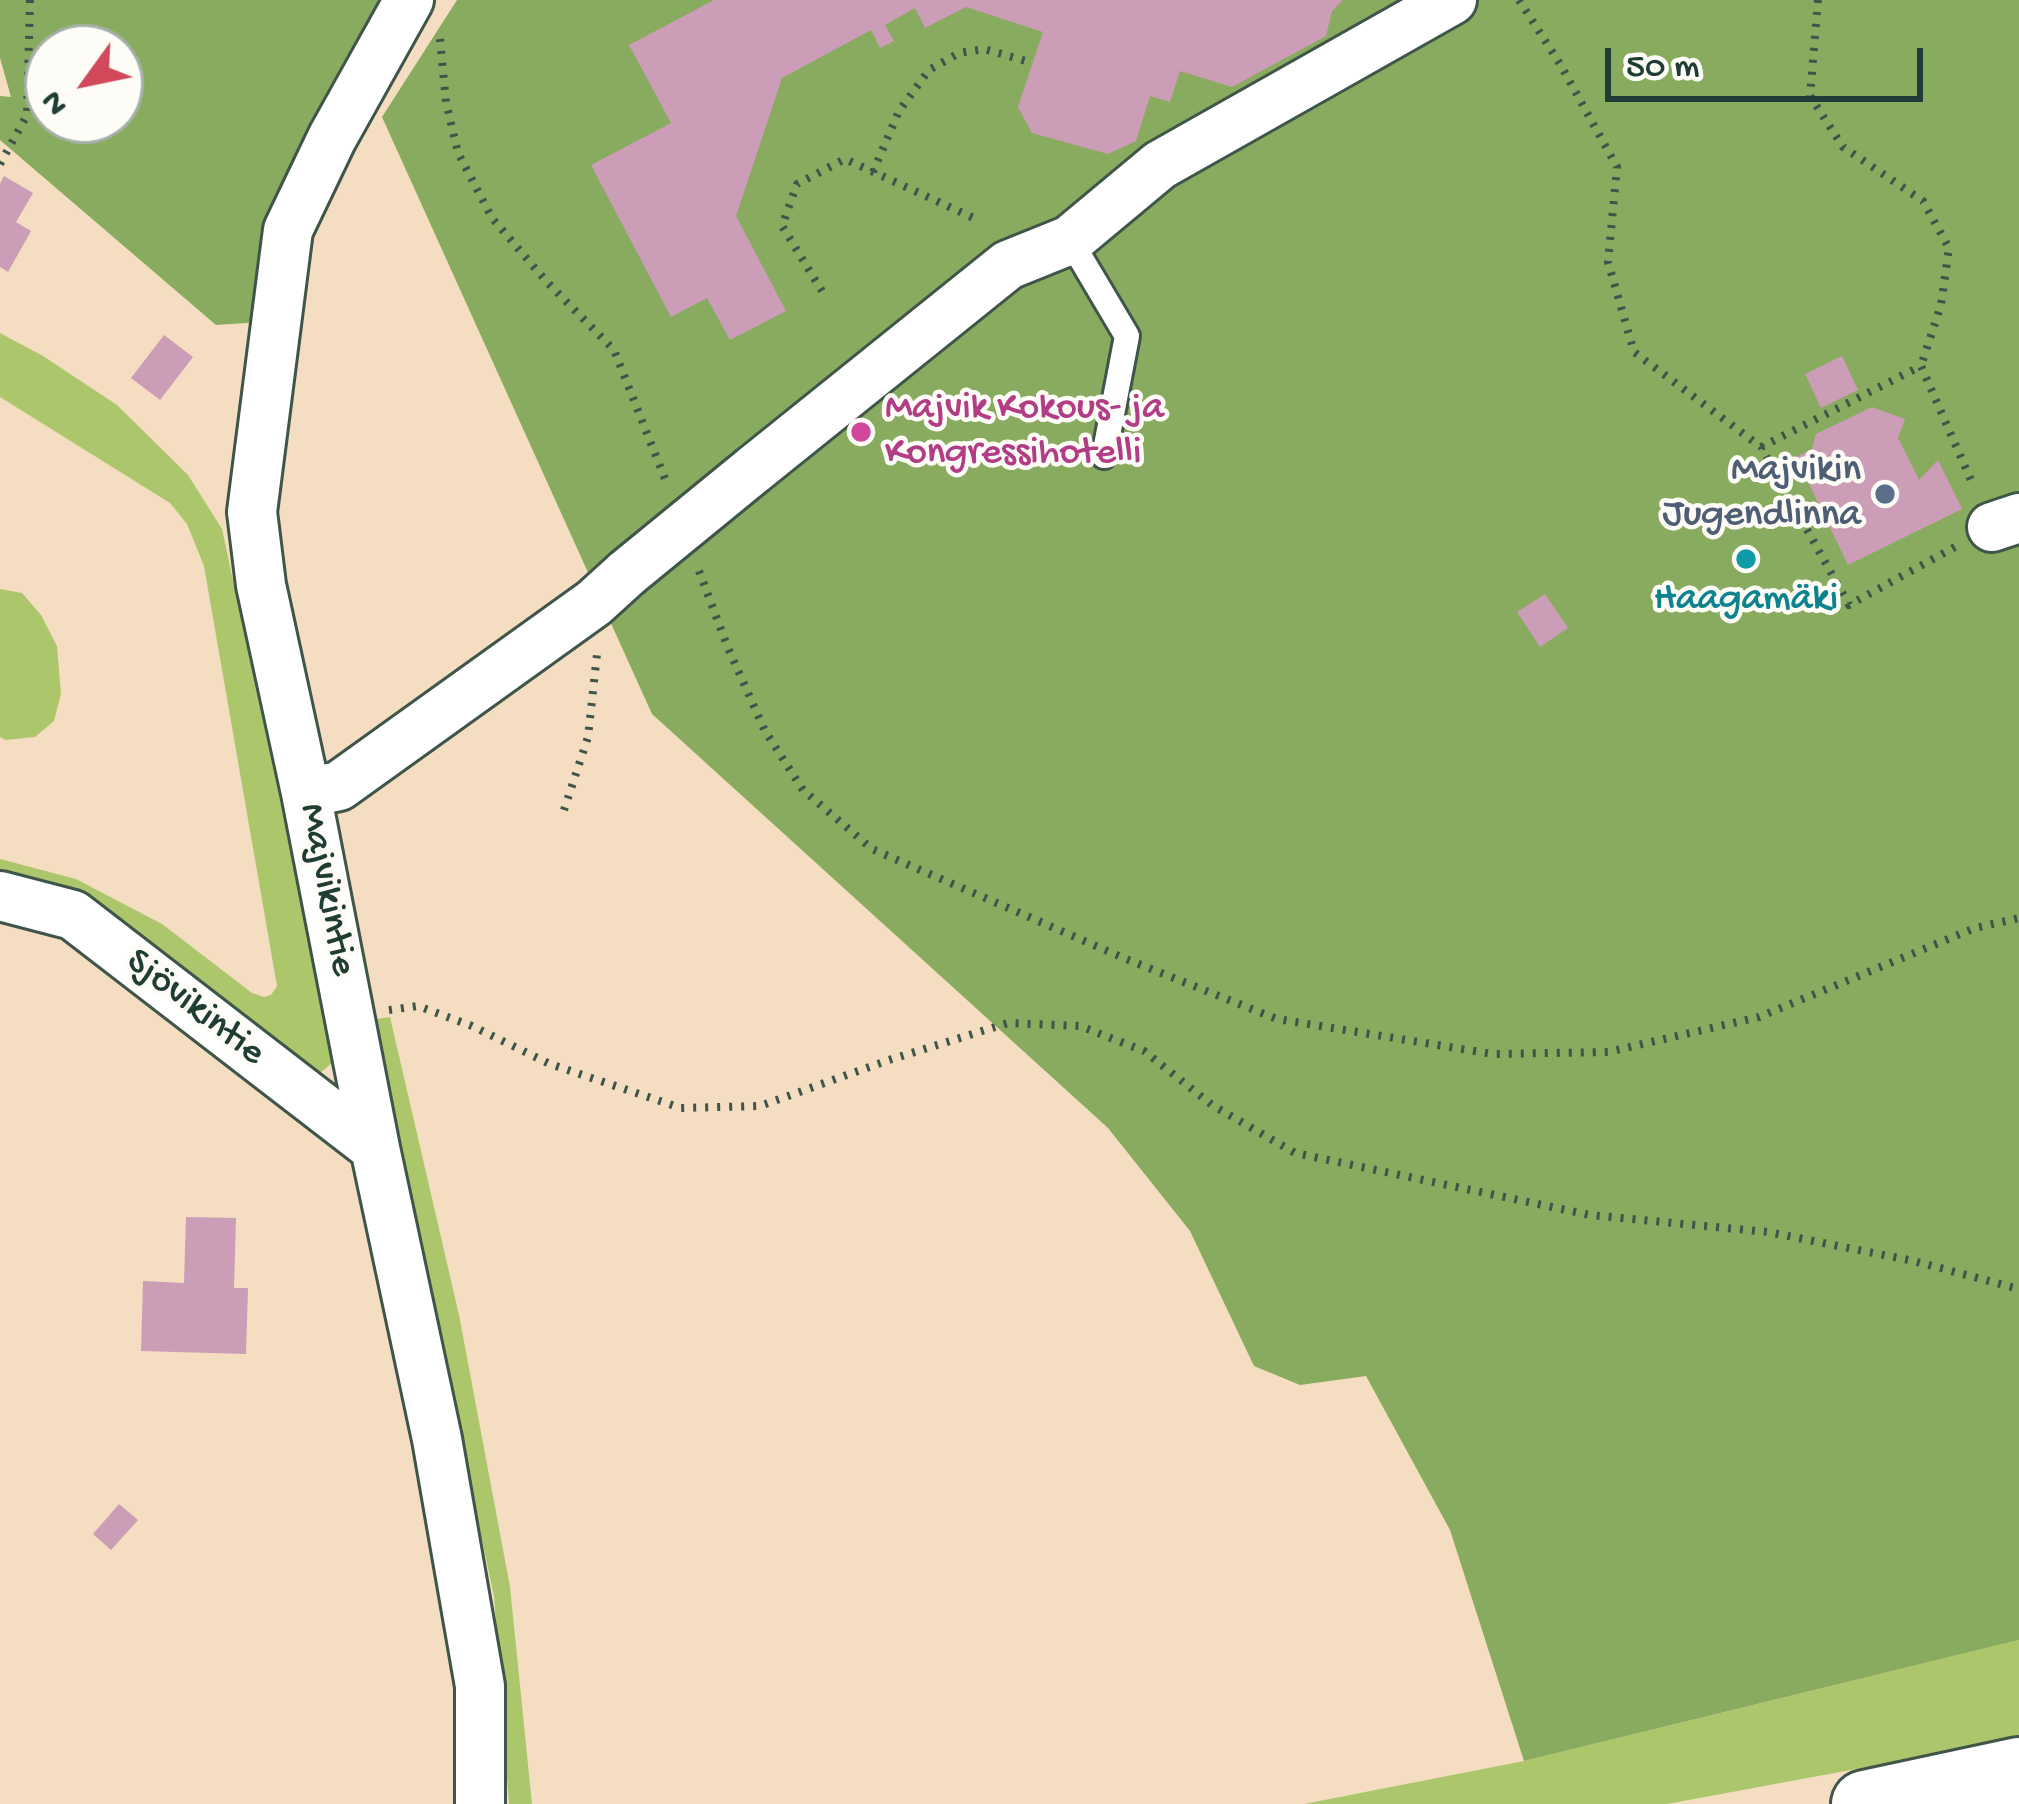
<!DOCTYPE html>
<html>
<head>
<meta charset="utf-8">
<style>
	body { margin:0 }
	#map { position:relative; width:2019px; height:1804px; overflow:hidden; background:#f4ddc1; font-family:"Gochi Hand",sans-serif }
	canvas { display:block }
	.north { position:absolute; left:24px; top:24px; width:120px; height:120px; box-sizing:border-box; background:#fdfcf7; border:3px solid #a4b0a9; border-radius:50%; rotate:237deg; font-size:33px; font-weight:700; line-height:48px; text-align:center; color:#1f3d34 }
	.north::after { content:''; display:block; margin:auto; width:42px; height:54px; background:#d1495b; clip-path:polygon(50% 0,100% 100%,50% 72%,0 100%) }
	.scale { position:absolute; left:1605px; top:48px; width:318px; height:54px; box-sizing:border-box; border:6px solid #1f3d34; border-top:0; padding-left:15px; font-size:36px; line-height:42px; white-space:nowrap; color:#1f3d34; -webkit-text-stroke:9px #fdfcf7; paint-order:stroke }
</style>
</head>
<body>
<div id="map">
<canvas width="2019" height="1804"></canvas>
<div class="north">N</div>
<div class="scale">50 m</div>
</div>
<script>
const context = document.querySelector('canvas').getContext('2d');
context.lineJoin = 'round';
function fillPath(path, color) {
  context.fillStyle = color;
  context.fill(path, 'evenodd');
}
function shape(rows) {
  const path = new Path2D();
  for (const r of rows) {
    path.moveTo(r[0], r[1]);
    for (let i = 2; i < r.length; i += 2) path.lineTo(r[i], r[i + 1]);
  }
  return path;
}
function trace(path, color, width, dash) {
  context.strokeStyle = color;
  context.lineWidth = width;
  context.lineCap = dash ? 'butt' : 'round';
  context.setLineDash(dash || []);
  context.stroke(path);
}
function label(font, color, halo, rows, align = 'center') {
  context.font = font + ' "Gochi Hand",sans-serif';
  context.lineWidth = 9;
  context.setLineDash([]);
  context.textBaseline = 'middle';
  context.strokeStyle = halo;
  context.fillStyle = color;
  for (const [text, x, y, turn = 0] of rows) {
    context.save();
    context.translate(x, y);
    context.rotate((+turn || 0) * Math.PI / 180);
    context.textAlign = isNaN(turn) ? turn : align;
    if (halo) context.strokeText(text, 0, 0);
    context.fillText(text, 0, 0);
    context.restore();
  }
}
fillPath(shape([
	[0,333,43,356,117,405,188,475,222,529,334,1054,332,1063,320,1073,308,1074,0,882,0,859,76,879,162,924,252,993,264,997,271,995,277,986,204,566,187,524,170,503,0,397],
	[0,589,22,593,41,615,57,646,61,694,54,721,35,737,6,740,0,737],
	[390,1017,459,1315,510,1587,532,1804,509,1804,494,1596,371,1020],
	[2019,1640,2019,1738,2013,1740,1667,1804,1304,1804,1524,1761]
]), '#acc66b');
fillPath(shape([
	[0,0,409,0,276,321,216,325,0,140,0,96,11,97,0,58],
	[48,48,120,48,120,120,48,120],
	[457,0,2019,0,2019,1640,1524,1761,1450,1530,1366,1376,1300,1385,1254,1366,1190,1231,1108,1128,652,714,382,117]
]), '#89ab5f');
fillPath(shape([
	[714,0,1343,0,1332,11,1326,36,1232,87,1180,71,1170,102,1150,96,1136,141,1108,154,1032,133,1018,107,1043,32,966,7,925,28,915,8,885,25,894,41,880,48,871,30,782,78,736,216,786,311,730,340,707,298,671,317,591,165,671,123,629,45],
	[4,176,33,193,16,222,31,231,8,272,0,267,0,184],
	[164,335,193,357,160,400,131,378],
	[1842,356,1858,390,1821,408,1805,374],
	[1872,407,1905,419,1898,438,1919,480,1938,460,1962,509,1848,565,1796,457,1812,449,1816,434],
	[1545,594,1568,628,1540,647,1517,612],
	[186,1217,236,1218,234,1288,248,1288,246,1354,141,1351,143,1281,184,1283],
	[119,1504,138,1520,111,1550,93,1534]
]), '#cb9db6');
const service = shape([
	[1070,240,1127,336,1104,456]
]);
const minor = shape([
	[409,0,332,138,288,230,252,512,261,585,306,793,375,1148,437,1439,480,1686,480,1804],
	[753,470,1008,265,1070,240,1160,165,1452,0],
	[1992,527,2019,518],
	[306,793,339,786,594,603,627,573],
	[0,896,73,915,375,1148]
]);
const trunk = shape([
	[1865,1804,2019,1771]
]);
trace(service, '#3f5549', 30);
trace(minor, '#3f5549', 54);
trace(trunk, '#3f5549', 72);
trace(shape([
	[1519,0,1560,64,1617,167,1608,262,1634,352,1761,447,1849,605,1955,547],
	[1818,0,1810,96,1843,147,1923,201,1949,248,1941,305,1921,366],
	[440,39,446,102,458,153,492,218,546,281,614,350,667,484],
	[0,164,27,115,30,0],
	[873,172,899,111,929,70,959,53,984,49,1033,63],
	[822,291,782,226,797,184,845,159,976,219],
	[1761,447,1921,366,1974,487],
	[699,571,728,648,765,731,803,790,872,849,1126,959,1277,1019,1493,1054,1608,1052,1759,1017,1975,928,2019,918],
	[564,810,588,737,597,654],
	[389,1010,418,1006,472,1026,550,1064,681,1108,760,1106,889,1060,1008,1023,1080,1026,1144,1051,1212,1105,1295,1153,1590,1215,1768,1232,1914,1261,2019,1289]
]), '#3f5549', 8, [3, 9]);
trace(service, '#fff', 24);
trace(minor, '#fff', 48);
trace(trunk, '#fff', 66);
const minorBridge = shape([
	[627,573,753,470]
]);
trace(minorBridge, '#3f5549', 54, []);
trace(minorBridge, '#fff', 48);
for (const [x, y, r, color] of [
	[861,432,12,"#d1479c"],
	[1885,494,12,"#5c6f8a"],
	[1746,559,12,"#0f9aa8"]
]) {
  const dot = new Path2D();
  dot.arc(x, y, r, 0, 2 * Math.PI);
  context.fillStyle = color;
  context.fill(dot);
  trace(dot, '#fdfcf7', 4.5);
}
label('39px', '#b23c85', '#fdfcf7', [
	["Majvik Kokous- ja",885,410],
	["Kongressihotelli",885,455]
], 'left');
label('39px', '#4e5e75', '#fdfcf7', [
	["Majvikin",1861,472],
	["Jugendlinna",1861,517]
], 'right');
label('39px', '#0d838f', '#fdfcf7', [
	["Haagamäki",1746,601]
]);
label('39px', '#1f3d34', '#fdfcf7', [
	["Majvikintie",325,890,79],
	["Sjövikintie",194,1009,38]
]);
</script>
</body>
</html>
